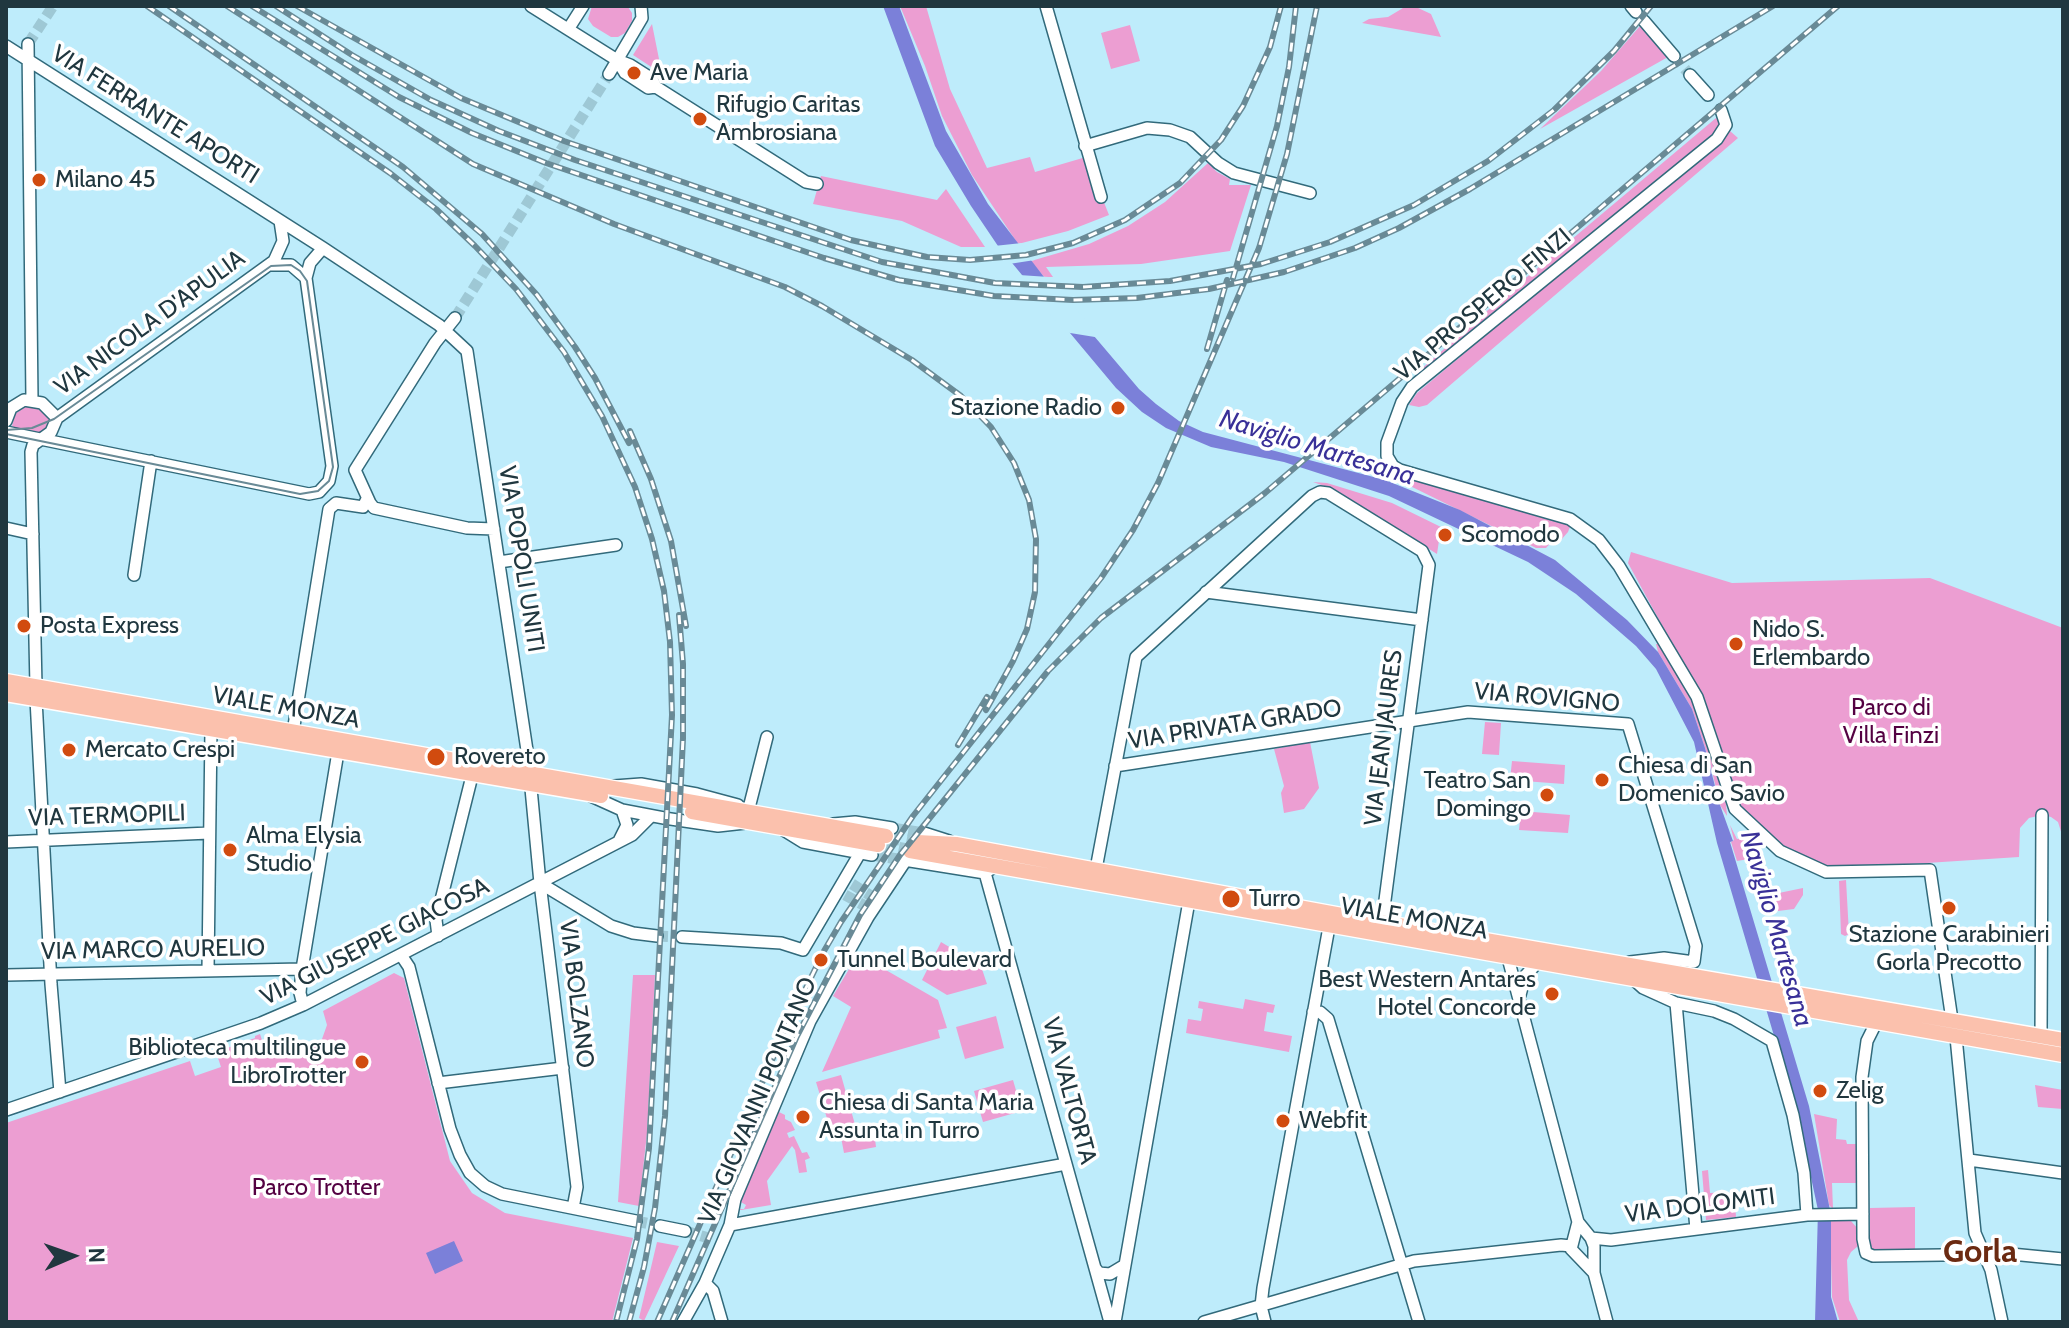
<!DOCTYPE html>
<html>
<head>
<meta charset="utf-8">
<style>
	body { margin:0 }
	#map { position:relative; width:2069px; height:1328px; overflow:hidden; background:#beecfb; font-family:Cabin,sans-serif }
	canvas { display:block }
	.frame { position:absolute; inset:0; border:8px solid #20373f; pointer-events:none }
	.north { position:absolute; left:32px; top:1216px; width:80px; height:80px; -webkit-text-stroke:6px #fff; paint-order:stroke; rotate:88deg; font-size:22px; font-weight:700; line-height:32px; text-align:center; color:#20373f }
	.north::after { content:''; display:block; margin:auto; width:28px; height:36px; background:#20373f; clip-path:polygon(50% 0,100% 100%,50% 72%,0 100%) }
</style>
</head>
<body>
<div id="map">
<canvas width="2069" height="1328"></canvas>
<div class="frame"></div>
<div class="north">N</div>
</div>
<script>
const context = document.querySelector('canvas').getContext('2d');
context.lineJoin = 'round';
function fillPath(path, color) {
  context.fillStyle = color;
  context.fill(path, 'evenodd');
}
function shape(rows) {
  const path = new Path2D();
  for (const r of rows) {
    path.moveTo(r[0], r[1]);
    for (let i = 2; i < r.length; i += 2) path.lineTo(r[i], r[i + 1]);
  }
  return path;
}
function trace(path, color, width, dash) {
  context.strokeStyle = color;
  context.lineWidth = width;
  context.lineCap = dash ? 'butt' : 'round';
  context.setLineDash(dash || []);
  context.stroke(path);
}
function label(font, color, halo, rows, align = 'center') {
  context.font = font + ' Cabin,sans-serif';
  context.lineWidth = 7;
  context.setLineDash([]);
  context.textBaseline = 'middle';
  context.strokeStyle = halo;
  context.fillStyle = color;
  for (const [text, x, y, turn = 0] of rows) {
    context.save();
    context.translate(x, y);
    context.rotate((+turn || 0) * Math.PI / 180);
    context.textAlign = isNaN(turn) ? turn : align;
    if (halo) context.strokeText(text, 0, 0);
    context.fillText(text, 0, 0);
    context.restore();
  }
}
fillPath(shape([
	[592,6,628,7,632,13,632,21,625,33,618,37,611,37,593,26,588,19],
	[900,6,926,6,950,89,987,168,1030,157,1035,172,1086,157,1109,215,1068,231,1018,244,972,175,942,116,925,66],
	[1416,7,1431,14,1441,37,1362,23,1369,19,1388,17,1403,8],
	[652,24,662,74,633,55],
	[1130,25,1140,61,1111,69,1101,33],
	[1640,26,1668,57,1540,129,1601,71],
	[1716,118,1721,123,1718,131,1403,391,1418,372,1496,303],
	[1730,131,1738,138,1427,405,1419,407,1409,405,1417,393],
	[1208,163,1217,172,1230,179,1229,185,1251,185,1230,251,1141,264,1046,267,1053,277,1044,277,1031,261,1089,244,1128,226,1165,202],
	[821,176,937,200,946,189,985,247,961,247,902,221,813,204],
	[26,406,37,407,48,417,51,426,41,437,17,432,12,426,15,414],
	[1405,477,1571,524,1568,532,1561,540,1557,536,1546,548,1536,548,1400,481],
	[1313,482,1327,483,1392,503,1441,527,1437,554,1333,489],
	[1631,552,1732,583,1930,578,2063,628,2063,838,2058,822,2051,817,2042,815,2029,818,2020,828,2019,857,1834,869,1826,868,1788,852,1737,803,1707,708,1628,563],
	[1656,644,1659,644,1696,703,1726,804,1727,816,1720,805,1710,763,1692,709,1658,652],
	[1485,722,1501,723,1499,755,1482,754],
	[1310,742,1319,788,1304,809,1284,813,1281,793,1284,786,1274,749],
	[1512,761,1565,765,1564,784,1510,780],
	[1521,811,1570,815,1568,833,1519,830],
	[1730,825,1737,839,1745,838,1762,854,1751,866,1749,859,1737,861,1731,842,1734,840],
	[1846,880,1849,934,1845,936,1841,934,1839,881],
	[1803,888,1803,895,1794,909,1778,911,1774,894],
	[941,942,981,966,987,984,947,995,922,980],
	[858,954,938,1000,947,1028,938,1030,940,1038,822,1072,851,1007,833,996],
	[394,973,404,978,450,1161,472,1193,505,1213,633,1238,612,1322,6,1322,6,1123,190,1061,195,1076,221,1067,216,1052,255,1038,255,1036,260,1034,264,1046,267,1045,276,1053,293,1056,306,1052,322,1039,327,1025,323,1011],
	[633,975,655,975,647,1133,639,1206,618,1202],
	[1245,999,1275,1005,1273,1013,1267,1012,1264,1031,1292,1036,1289,1052,1186,1033,1188,1019,1201,1021,1203,1009,1198,1008,1199,1001,1243,1009],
	[996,1016,1004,1048,965,1059,956,1027],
	[841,1075,856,1128,832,1135,816,1082],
	[1013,1080,1022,1111,983,1122,974,1091],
	[2035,1085,2063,1090,2063,1109,2038,1107],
	[777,1111,785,1115,785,1119,791,1122,795,1130,787,1133,789,1138,794,1136,802,1153,807,1152,810,1158,805,1160,807,1172,799,1173,795,1150,792,1146,767,1181,771,1205,741,1210,739,1209,744,1209,746,1205,739,1201],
	[1814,1114,1837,1119,1836,1139,1846,1140,1847,1144,1857,1144,1858,1183,1832,1183,1833,1209,1829,1205],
	[874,1131,876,1147,844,1153,841,1137],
	[1708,1170,1710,1193,1728,1192,1730,1202,1735,1201,1736,1217,1706,1220,1702,1171],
	[1915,1207,1915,1249,1870,1250,1870,1208],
	[1830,1220,1851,1221,1858,1229,1858,1246,1851,1252,1847,1260,1849,1300,1859,1322,1840,1322,1832,1297],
	[657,1242,679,1246,644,1321,639,1318]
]), '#ec9ed2');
fillPath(shape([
	[883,6,899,6,946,131,988,204,1044,277,1139,389,1156,404,1179,421,1203,432,1385,480,1460,510,1555,560,1627,620,1658,652,1692,709,1705,748,1720,805,1733,841,1730,842,1809,1106,1831,1215,1831,1297,1838,1322,1815,1322,1818,1210,1798,1117,1717,843,1694,742,1656,669,1636,646,1576,594,1528,562,1389,496,1284,462,1211,447,1166,428,1142,412,1116,388,1070,333,998,246,971,206,935,146],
	[454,1241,463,1261,435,1274,426,1253]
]), '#7b80d9');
fillPath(shape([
	[1022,243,1035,260,1009,264,994,246],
	[1019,275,1049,277,1101,338,1064,332]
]), '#beecfb');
trace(shape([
	[28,44,53,6],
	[1674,56,1690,75],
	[455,318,609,74],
	[892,828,924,833],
	[872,855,904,860],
	[852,884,876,899],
	[845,895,869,908],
	[657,936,682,937],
	[636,1221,660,1226],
	[685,1231,712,1239]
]), '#9ec8d5', 11, [11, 5.5]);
trace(shape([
	[886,836,917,842],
	[878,845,910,851]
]), '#9ec8d5', 14, [14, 7]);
const minor = shape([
	[531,6,617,60,630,65,652,79,656,87,806,182,817,184],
	[1046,6,1101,197],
	[1631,6,1636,12],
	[1644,21,1674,56],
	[569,28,583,6],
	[28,44,32,400],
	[6,46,323,248,439,325,467,351,528,757,540,883,577,1187,573,1208],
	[617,60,625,73,648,88,656,87],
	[609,74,642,18,641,6],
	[1690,75,1708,95],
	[1721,110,1726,125,1717,139,1412,387,1402,402,1387,443,1387,456,1393,466,1400,470,1570,519,1599,540,1619,566,1697,697,1735,809,1780,851,1826,872,1930,870,1952,1020],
	[1085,146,1147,128,1170,130,1190,137,1218,163,1234,173,1310,193],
	[269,265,291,265,306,278],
	[455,318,435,343,355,470,370,503,374,508,467,528,494,529],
	[57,418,274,261,283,241,280,221],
	[6,421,11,408,24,400,42,403,57,418],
	[6,432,309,494,319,492,329,481,332,466,306,278,310,263,323,248],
	[6,528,33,534],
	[499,562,616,545],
	[134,575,151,461],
	[1206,592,1422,620],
	[36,687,31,452,33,445,51,432,57,418],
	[36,699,51,984,60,1092],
	[293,732,329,509,336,503,363,507,367,499],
	[1115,766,1468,712,1628,724,1696,946,1694,962,1664,958,1630,962],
	[614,786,641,784,697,794,738,805],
	[591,796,622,810,664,818,718,826,745,823],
	[749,808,767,737],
	[833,824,855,822,892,828],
	[782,829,803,842,872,855],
	[924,833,949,841],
	[619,841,627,825,622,810],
	[6,842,209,833],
	[904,860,985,873,991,869],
	[1096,869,1136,657,1312,496,1320,492,1328,493,1422,551,1429,565,1382,923],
	[985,873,1110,1322],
	[540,883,611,926,633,933,657,936],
	[438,936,436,920,472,776],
	[682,937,781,943,803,950,860,853],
	[401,955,409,967,450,1129,460,1155,470,1173,485,1186,502,1194,636,1221],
	[1508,958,1578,1222,1591,1238,1611,1240,1807,1215,1863,1214],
	[208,970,211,729],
	[6,975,302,969],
	[1633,979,1643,988,1676,1003,1714,1011,1734,1019,1772,1041,1793,1115,1804,1173,1807,1215],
	[1520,995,1525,976,1537,963],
	[1676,1003,1696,1229],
	[303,1005,300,993,302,969,338,752],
	[1313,1012,1320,1012,1328,1019,1419,1322],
	[1876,1023,1867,1041,1862,1077,1863,1239,1866,1253,1873,1256,2011,1254,2063,1259],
	[2041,1036,2042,815],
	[1956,1037,1975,1233,1991,1270,2002,1322],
	[438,1083,563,1068],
	[6,1110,261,1023,303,1005,632,835,651,816],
	[1969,1160,2063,1173],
	[1578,1222,1571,1249,1594,1273],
	[730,1225,1066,1164],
	[660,1226,685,1231],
	[1591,1238,1594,1246,1594,1273,1607,1322],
	[1095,1268,1099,1273,1110,1274,1125,1265],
	[705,1283,713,1291,722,1322],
	[683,1322,705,1283,730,1225,735,1199,810,1021,868,917,906,860],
	[1115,1322,1189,901],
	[1204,1322,1414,1261,1561,1245,1571,1246],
	[1265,1322,1261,1306,1263,1288,1329,927]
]);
const major = shape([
	[6,681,886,836],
	[6,694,601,796],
	[692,812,878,845],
	[917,842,956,844,1358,918,2063,1040],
	[910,851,2063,1055]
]);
trace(minor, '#326a7b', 14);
trace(major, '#fff', 17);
trace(minor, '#fff', 11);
trace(major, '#fbc1ad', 14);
trace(shape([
	[6,430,32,428,54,419,271,266,291,265,300,271,307,281,333,467,329,481,318,491,300,494,6,434]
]), '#698a96', 2);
const rail = shape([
	[147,6,390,173,436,209,475,246,516,289,564,352,602,416,635,487,652,539,664,591,670,642,672,715,649,1148,637,1239,616,1322],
	[169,6,403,167,482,234,537,295,575,347,595,378,629,443],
	[227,6,473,164,614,224,785,287,822,306,912,360,961,396,991,427,1014,463,1029,500,1036,539,1035,592,1027,629,1013,661,986,710],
	[252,6,399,97,472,133,546,163,824,258,899,280,994,296,1073,300,1137,298,1209,289,1284,272,1355,248,1399,228,1470,189,1773,6],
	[276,6,352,55,431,100,499,131,575,160,882,262,995,283,1083,287,1170,281,1261,264,1330,242,1414,205,1488,161,1554,110,1614,51,1651,6],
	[297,6,461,98,564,141,851,240,927,257,970,260,1026,255,1073,243,1125,220,1180,183,1221,140,1243,106,1270,47,1281,6],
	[1233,278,1277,126,1289,67,1296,6],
	[1207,349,1227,280],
	[630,431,651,479,671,541,686,626],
	[958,745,987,697],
	[629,1322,644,1267,655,1208,665,1116,683,738,683,664,679,615],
	[657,1322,783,1035,824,951,841,922,913,816,1101,578,1133,530,1158,483,1259,248,1287,154,1317,6],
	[672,1322,797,1036,860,915,900,855,1048,671,1101,618,1265,493,1838,6]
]);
trace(rail, '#698a96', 6);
trace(rail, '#fff', 3, [9]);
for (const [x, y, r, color] of [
	[634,73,8,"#d14b0f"],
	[700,119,8,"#d14b0f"],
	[39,180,8,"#d14b0f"],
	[1118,408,8,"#d14b0f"],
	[1445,535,8,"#d14b0f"],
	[24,626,8,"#d14b0f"],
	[1736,644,8,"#d14b0f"],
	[69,750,8,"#d14b0f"],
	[436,757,10,"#d14b0f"],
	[1602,780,8,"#d14b0f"],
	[1547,795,8,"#d14b0f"],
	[230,850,8,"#d14b0f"],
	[1231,899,10,"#d14b0f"],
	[1949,908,8,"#d14b0f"],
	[821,960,8,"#d14b0f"],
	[1552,994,8,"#d14b0f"],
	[362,1062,8,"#d14b0f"],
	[1820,1091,8,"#d14b0f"],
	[803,1117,8,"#d14b0f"],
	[1283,1121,8,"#d14b0f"]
]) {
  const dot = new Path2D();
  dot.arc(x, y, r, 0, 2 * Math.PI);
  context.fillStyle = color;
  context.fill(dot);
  trace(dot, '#fff', 3);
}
label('24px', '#20373f', '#fff', [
	["Ave Maria",650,73],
	["Rifugio Caritas",716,105],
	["Ambrosiana",716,133],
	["Milano 45",55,180],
	["Stazione Radio",1102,408,"right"],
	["Scomodo",1461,535],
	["Posta Express",40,626],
	["Nido S.",1752,630],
	["Erlembardo",1752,658],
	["Mercato Crespi",85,750],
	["Rovereto",454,757],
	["Chiesa di San",1618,766],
	["Domenico Savio",1618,794],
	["Teatro San",1531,781,"right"],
	["Domingo",1531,809,"right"],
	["Alma Elysia",246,836],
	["Studio",246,864],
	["Turro",1249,899],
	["Stazione Carabinieri",1949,935,"center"],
	["Gorla Precotto",1949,963,"center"],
	["Tunnel Boulevard",837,960],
	["Best Western Antares",1536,980,"right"],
	["Hotel Concorde",1536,1008,"right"],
	["Biblioteca multilingue",346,1048,"right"],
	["LibroTrotter",346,1076,"right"],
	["Zelig",1836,1091],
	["Chiesa di Santa Maria",819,1103],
	["Assunta in Turro",819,1131],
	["Webfit",1299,1121]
], 'left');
label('24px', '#20373f', '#fff', [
	["VIA FERRANTE APORTI",155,115,32],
	["VIA PROSPERO FINZI",1483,305,-40],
	["VIA NICOLA D'APULIA",150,323,-36],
	["VIA POPOLI UNITI",521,559,81],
	["VIA ROVIGNO",1547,698,5],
	["VIALE MONZA",286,708,10],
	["VIA PRIVATA GRADO",1235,725,-9],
	["VIA JEAN JAURES",1384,738,-83],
	["VIA TERMOPILI",107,816,-2],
	["VIALE MONZA",1414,919,10],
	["VIA GIUSEPPE GIACOSA",375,942,-27],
	["VIA MARCO AURELIO",153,950,-1],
	["VIA BOLZANO",576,994,83],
	["VIA VALTORTA",1069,1091,75],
	["VIA GIOVANNI PONTANO",758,1101,-67],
	["VIA DOLOMITI",1700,1206,-7]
]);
label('24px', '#540142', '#fff', [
	["Parco di",1891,708],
	["Villa Finzi",1891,736],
	["Parco Trotter",316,1188]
]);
label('italic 26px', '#393098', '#fff', [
	["Naviglio Martesana",1317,448,17],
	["Naviglio Martesana",1776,929,74]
]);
label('bold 32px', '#6b2a11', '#fff', [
	["Gorla",1980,1253]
]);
</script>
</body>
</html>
